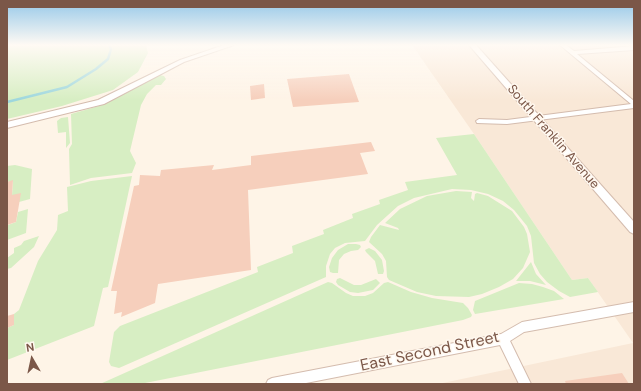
<!DOCTYPE html>
<html>
<head>
<meta charset="utf-8">
<style>
	body { margin:0 }
	#map { position:relative; width:641px; height:391px; overflow:hidden; background:#fef4e7; font-family:"DM Sans",sans-serif }
	canvas { display:block }
	.frame { position:absolute; inset:0; border:8px solid #7b5748; pointer-events:none }
	.north { position:absolute; left:12px; top:339px; width:40px; height:40px; -webkit-text-stroke:3px #fff8ef; paint-order:stroke; rotate:351deg; font-size:11px; font-weight:700; line-height:16px; text-align:center; color:#7b5748 }
	.north::after { content:''; display:block; margin:auto; width:14px; height:18px; background:#7b5748; clip-path:polygon(50% 0,100% 100%,50% 72%,0 100%) }
</style>
</head>
<body>
<div id="map">
<canvas width="641" height="391"></canvas>
<div class="frame"></div>
<div class="north">N</div>
</div>
<script>
const context = document.querySelector('canvas').getContext('2d');
context.lineJoin = 'round';
function fillPath(path, color) {
  context.fillStyle = color;
  context.fill(path, 'evenodd');
}
function shape(rows) {
  const path = new Path2D();
  for (const r of rows) {
    path.moveTo(r[0], r[1]);
    for (let i = 2; i < r.length; i += 2) path.lineTo(r[i], r[i + 1]);
  }
  return path;
}
function trace(path, color, width, dash) {
  context.strokeStyle = color;
  context.lineWidth = width;
  context.lineCap = dash ? 'butt' : 'round';
  context.setLineDash(dash || []);
  context.stroke(path);
}
function label(font, color, halo, rows, align = 'center') {
  context.font = font + ' "DM Sans",sans-serif';
  context.lineWidth = 3;
  context.setLineDash([]);
  context.textBaseline = 'middle';
  context.strokeStyle = halo;
  context.fillStyle = color;
  for (const [text, x, y, turn = 0] of rows) {
    context.save();
    context.translate(x, y);
    context.rotate((+turn || 0) * Math.PI / 180);
    context.textAlign = isNaN(turn) ? turn : align;
    if (halo) context.strokeText(text, 0, 0);
    context.fillText(text, 0, 0);
    context.restore();
  }
}
fillPath(shape([
	[412,45,634,45,634,384,438,384,633,343,588,278,572,280,474,134]
]), '#f9e8d7');
fillPath(shape([
	[7,45,146,45,148,53,138,72,113,90,62,106,7,119],
	[160,75,164,76,166,79,161,85,156,85,147,94,141,105,130,151,136,163,132,173,91,178,70,185,69,149,72,144,71,114,99,106,120,96,153,77],
	[68,117,70,143,66,148,66,132,58,133,57,121,61,118],
	[474,134,572,280,588,278,598,292,570,297,559,291,547,282,540,274,534,263,531,236,527,226,514,210,503,201,488,194,471,190,452,189,414,198,398,206,377,225,365,241,345,243,335,248,330,254,326,266,326,277,119,368,111,366,109,362,114,332,120,326,258,272,257,267,293,253,292,246,324,234,323,230,353,218,352,214,380,204,379,200,408,190,405,182,457,175,436,138],
	[15,165,32,169,30,199,19,202,12,195,13,181,7,182,7,166],
	[132,176,108,287,103,288,94,326,7,360,7,328,14,325,14,314,19,310,38,261,57,230,58,215,68,211,67,187,91,181],
	[456,191,472,192,471,198,474,201,475,194,477,193,488,196,512,211,524,227,527,234,530,252,523,268,513,279,499,287,482,294,469,297,436,296,417,292,389,280,387,277,386,261,382,254,369,242,371,237,380,225,399,230,398,228,385,223,400,209,427,196],
	[28,209,26,233,7,240,8,225,16,222,18,212],
	[39,236,34,247,11,268,7,269,7,258,14,253,14,248,21,245,24,241],
	[348,244,356,244,360,245,361,247,358,250,351,251,344,254,339,260,338,273,333,273,330,272,329,267,332,258,338,250],
	[369,248,375,251,382,260,384,271,383,274,378,274,375,261,366,252,365,250],
	[531,262,536,274,546,285,530,281,516,281],
	[340,278,354,285,361,285,376,279,380,283,373,290,358,293,350,292,338,285,336,282,337,279],
	[328,282,332,283,346,293,353,296,365,296,373,293,384,283,388,282,411,292,432,298,463,303,468,308,472,315,471,317,463,320,140,384,100,384],
	[519,283,532,284,543,287,554,291,564,299,475,314,473,310,475,301]
]), '#d7eec3');
trace(shape([
	[7,102,67,87,96,69,108,59,111,49,109,45]
]), '#9ed7dd', 2.5);
fillPath(shape([
	[349,74,359,102,293,107,287,79],
	[264,84,265,98,251,100,250,86],
	[371,142,375,151,360,153,368,174,248,190,251,270,158,284,155,303,121,317,122,312,114,314,117,291,111,291,134,186,139,185,140,175,160,176,161,170,214,165,212,170,251,165,251,156],
	[13,180,12,195,21,193,16,222,7,225,7,182],
	[14,314,14,325,7,328,7,316],
	[622,373,629,384,566,384,565,381]
]), '#f6cfbc');
const minor = shape([
	[560,45,566,45,574,51,634,46,634,50,577,54,634,101,634,108,507,124,477,123,476,121,479,119,507,120,631,104,560,45],
	[634,302,634,312,524,332,510,341,531,384,519,384,500,345,301,384,266,384,268,380,272,378,501,334,522,322,634,302]
]);
const tertiary = shape([
	[224,45,234,45,184,62,104,104,7,128,7,122,98,100,180,60,224,45],
	[469,45,476,45,634,222,634,234,630,232,469,45]
]);
trace(minor, '#d4bcae', 2);
trace(tertiary, '#d4bcae', 2);
fillPath(minor, '#fff');
fillPath(tertiary, '#fff');
const sky = context.createLinearGradient(0, 0, 0, 100);
sky.addColorStop(0, '#95c8e9');
sky.addColorStop(0.45, '#fffaf4');
sky.addColorStop(1, '#fffaf400');
context.fillStyle = sky;
context.fillRect(0, 0, 641, 100);
label('13px', '#7b5748', '#fff8ef', [
	["South Franklin Avenue",553,137,49]
]);
label('16px', '#7b5748', '#fff8ef', [
	["East Second Street",430,352,-12]
]);
</script>
</body>
</html>
